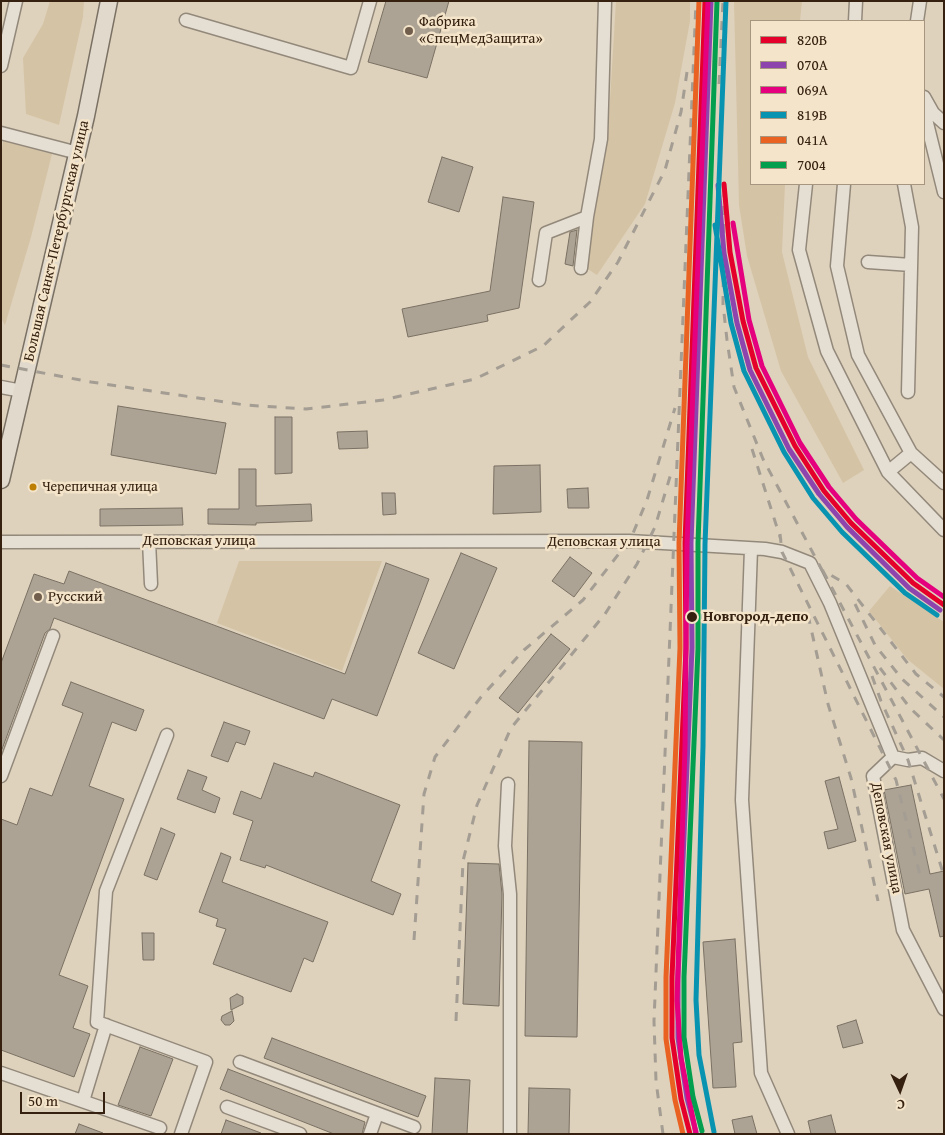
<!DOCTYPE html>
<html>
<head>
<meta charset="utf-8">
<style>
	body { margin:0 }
	#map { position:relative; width:945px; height:1135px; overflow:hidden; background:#ded2bc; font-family:"Gentium Book Plus",serif }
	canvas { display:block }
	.frame { position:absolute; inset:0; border:2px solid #36200f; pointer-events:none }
	.legend { position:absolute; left:750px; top:20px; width:175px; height:165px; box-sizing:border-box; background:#f3e4ca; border:1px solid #a7967f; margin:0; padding:6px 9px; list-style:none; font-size:15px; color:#36200f }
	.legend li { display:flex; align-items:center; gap:10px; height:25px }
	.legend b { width:25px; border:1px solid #a7967f }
	.north { position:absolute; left:875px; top:1065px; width:50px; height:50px; -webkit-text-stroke:4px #f3e4ca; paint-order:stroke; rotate:177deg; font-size:14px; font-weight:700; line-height:20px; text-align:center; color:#36200f }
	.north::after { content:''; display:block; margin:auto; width:18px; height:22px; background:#36200f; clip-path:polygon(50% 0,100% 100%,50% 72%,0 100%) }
	.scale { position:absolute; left:20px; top:1092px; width:85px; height:22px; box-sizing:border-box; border:2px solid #36200f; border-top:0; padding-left:6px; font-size:15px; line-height:18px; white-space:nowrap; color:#36200f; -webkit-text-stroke:4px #f3e4ca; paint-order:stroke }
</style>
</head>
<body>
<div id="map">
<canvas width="945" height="1135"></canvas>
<div class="frame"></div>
<ul class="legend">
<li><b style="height:6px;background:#e4002b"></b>820В</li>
<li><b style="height:6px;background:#8e44ad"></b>070А</li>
<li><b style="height:6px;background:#e5007d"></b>069А</li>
<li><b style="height:6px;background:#0894b1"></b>819В</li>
<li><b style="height:6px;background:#e96221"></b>041А</li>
<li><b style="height:6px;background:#039f4e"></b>7004</li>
</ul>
<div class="north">С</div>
<div class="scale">50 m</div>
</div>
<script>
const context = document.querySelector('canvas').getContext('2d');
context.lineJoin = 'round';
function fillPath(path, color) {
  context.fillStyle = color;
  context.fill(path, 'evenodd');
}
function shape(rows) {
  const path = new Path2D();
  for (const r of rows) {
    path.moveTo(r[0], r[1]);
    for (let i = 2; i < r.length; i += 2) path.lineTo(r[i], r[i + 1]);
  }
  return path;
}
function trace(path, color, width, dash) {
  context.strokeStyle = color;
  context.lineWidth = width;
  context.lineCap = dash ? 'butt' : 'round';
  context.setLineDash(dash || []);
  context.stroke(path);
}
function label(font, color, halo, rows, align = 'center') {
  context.font = font + ' "Gentium Book Plus",serif';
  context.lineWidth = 5;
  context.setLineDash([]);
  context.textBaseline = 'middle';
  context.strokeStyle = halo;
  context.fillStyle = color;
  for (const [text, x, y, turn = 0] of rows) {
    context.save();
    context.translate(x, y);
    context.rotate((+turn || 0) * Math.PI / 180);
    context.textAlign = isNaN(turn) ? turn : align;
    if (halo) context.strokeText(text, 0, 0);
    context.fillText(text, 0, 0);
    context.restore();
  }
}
fillPath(shape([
	[50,1,84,1,83,17,59,125,26,114,23,58,43,24],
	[616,1,690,1,690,21,675,103,645,204,597,275,586,268,608,133],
	[734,1,802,1,800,21,751,21,751,184,785,184,782,252,808,357,864,470,843,483,781,371,747,256,739,205],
	[3,141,52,154,31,237,5,325,1,318,1,156],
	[239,561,382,561,342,671,217,623],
	[890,586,944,622,944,689,907,659,869,611]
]), '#d5c3a5');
const building = shape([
	[386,1,449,1,427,78,368,62,386,1],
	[442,157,473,167,459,212,428,202,442,157],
	[503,197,534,202,519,308,487,315,488,321,408,337,402,309,490,291,503,197],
	[577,230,573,266,565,264,570,232,577,230],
	[118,406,226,423,216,474,111,455,118,406],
	[275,417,292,417,292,473,275,474,275,417],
	[367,431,368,448,339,449,337,432,367,431],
	[540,465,541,512,493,514,494,466,540,465],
	[239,469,256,469,256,506,311,504,312,521,256,523,256,525,208,524,208,509,239,509,239,469],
	[588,488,589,508,568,508,567,489,588,488],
	[382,493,395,493,396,514,383,515,382,493],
	[182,508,183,525,100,526,100,509,182,508],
	[461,553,497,568,454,669,418,653,461,553],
	[570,557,592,573,574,597,552,581,570,557],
	[386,563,429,579,377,716,332,699,324,719,54,618,50,629,45,633,1,752,1,663,34,574,64,584,69,571,345,674,386,563],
	[551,634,570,649,518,713,499,698,551,634],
	[71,682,144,710,136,731,112,722,89,786,124,799,59,975,88,986,73,1028,90,1034,74,1077,1,1050,1,819,17,825,30,788,52,796,83,713,62,705,71,682],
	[224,722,250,731,245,745,236,742,228,762,211,756,224,722],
	[529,741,582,742,577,1037,525,1036,529,741],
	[274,763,313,777,315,772,400,805,371,881,401,894,393,915,266,865,265,868,240,860,253,821,233,814,241,791,261,799,274,763],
	[188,770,207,777,202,790,220,798,215,813,177,799,188,770],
	[839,777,856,841,828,849,824,832,838,829,825,781,839,777],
	[911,785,930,874,944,871,944,936,940,937,929,889,905,894,884,790,911,785],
	[161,828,175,834,157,880,144,875,161,828],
	[221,853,231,857,222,882,328,922,313,962,304,958,291,992,213,964,226,929,216,926,218,919,199,912,221,853],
	[468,863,499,864,502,894,499,1006,463,1004,468,863],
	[142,933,154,933,154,960,143,960,142,933],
	[735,939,742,1042,733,1043,736,1087,713,1088,703,942,735,939],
	[237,994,243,997,243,1004,231,1010,230,998,237,994],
	[232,1011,234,1021,230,1025,225,1025,221,1020,222,1016,232,1011],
	[856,1020,863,1043,843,1048,837,1026,856,1020],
	[272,1038,426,1096,418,1117,264,1058,272,1038],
	[140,1047,173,1059,151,1116,118,1105,140,1047],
	[228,1069,365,1122,362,1134,334,1134,220,1089,228,1069],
	[435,1078,470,1080,467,1134,432,1134,435,1078],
	[529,1088,570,1089,569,1134,528,1134,529,1088],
	[831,1115,836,1134,811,1134,808,1121,831,1115],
	[752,1116,757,1134,735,1134,732,1120,752,1116],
	[226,1120,261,1133,261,1134,221,1134,226,1120],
	[79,1124,103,1133,103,1134,75,1134,79,1124]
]);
fillPath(building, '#aca394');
trace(building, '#7a7164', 1);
const minor = shape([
	[186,20,351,68,370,1],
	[855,21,856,1],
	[917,21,920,1],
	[1,66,16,1],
	[924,97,933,113,944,123],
	[924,111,944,192],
	[1,133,78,153],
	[806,184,799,250,827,351,888,472,944,530],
	[844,184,837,266,858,355,911,453,944,483],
	[904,184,912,227,908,392],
	[868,262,911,265],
	[581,268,587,217],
	[539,280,546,233,587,217,601,139,605,1],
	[1,387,22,391],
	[888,472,911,453],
	[149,541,151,584],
	[1,542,629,541,765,549,782,552,810,563,830,603,893,757],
	[751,549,742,800,761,1073,788,1134],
	[167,735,106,891,97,1022,206,1062,181,1134],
	[893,757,873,776,903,930,944,1009],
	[893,757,908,760,922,758,944,771],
	[1,776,53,636],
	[508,784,505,846,510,894,510,1134],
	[240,1062,414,1127],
	[1,1073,160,1128],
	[83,1101,106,1025],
	[227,1107,300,1134],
	[370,1134,377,1114]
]);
const major = shape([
	[1,480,86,116,109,1]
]);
trace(minor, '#93897b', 15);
trace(major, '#7a7164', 19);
trace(minor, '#e5ded3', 12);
trace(major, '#e0d9cc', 16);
trace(shape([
	[719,84,723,1],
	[724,188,723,304,727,340,734,387,763,459,822,570,846,584,916,674,944,697],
	[1,365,91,382,245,405,306,409,383,400,475,379,543,346,590,302,618,262,665,170,681,112,687,72],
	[752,449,781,540],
	[780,534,782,552,896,780,920,875],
	[823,571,944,799],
	[855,604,875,645,902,679,944,717],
	[808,615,828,704,851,778,878,901],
	[880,668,910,708,944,740],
	[872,676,881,701,908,760,944,876],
	[414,940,424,794,435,757,481,697,524,650,583,600,631,538,647,500,675,408],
	[456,1021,463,861,477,805,511,728,605,614,637,564,655,527,672,470],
	[663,1134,656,1081,654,1021,696,1]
]), '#a49d93', 3, [9, 9]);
trace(shape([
	[724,184,730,252,743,321,756,368,795,446,824,491,851,523,913,583,944,605],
	[690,1134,681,1099,672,1038,672,977,686,648,685,543,705,1]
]), '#e4002b', 5);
trace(shape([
	[718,185,724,253,737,323,750,370,789,449,819,494,847,527,909,588,940,610],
	[696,1132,687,1098,678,1038,678,977,692,648,691,543,711,1]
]), '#8e44ad', 5);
trace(shape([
	[733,223,749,320,762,366,800,443,829,487,856,519,917,578,944,597],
	[696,1134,681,1058,677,1000,685,746,687,544,708,1]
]), '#e5007d', 5);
trace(shape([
	[715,225,731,323,744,371,784,452,813,498,842,532,905,593,937,615],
	[714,1132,699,1055,696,1000,703,746,705,544,726,1]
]), '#0894b1', 5);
trace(shape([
	[683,1134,675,1100,666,1039,666,977,680,648,679,543,699,1]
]), '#e96221', 5);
trace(shape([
	[702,1131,693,1097,684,1037,684,977,698,649,698,543,717,1]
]), '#039f4e', 5);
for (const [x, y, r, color] of [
	[409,31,5,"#715e4c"],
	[33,487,4.5,"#bd7e04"],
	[38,597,5,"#715e4c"],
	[692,617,6,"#36200f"]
]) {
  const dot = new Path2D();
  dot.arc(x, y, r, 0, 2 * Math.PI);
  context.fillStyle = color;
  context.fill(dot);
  trace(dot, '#f3e4ca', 2);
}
label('14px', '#36200f', '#f3e4ca', [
	["Черепичная улица",42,487]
], 'left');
label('15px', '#36200f', '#f3e4ca', [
	["Фабрика",419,22],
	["«СпецМедЗащита»",419,39],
	["Русский",48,597]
], 'left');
label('15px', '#36200f', '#f3e4ca', [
	["Большая Санкт-Петербургская улица",57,241,-77],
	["Деповская улица",199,541],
	["Деповская улица",604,542],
	["Деповская улица",886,838,79]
]);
label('bold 15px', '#36200f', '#f3e4ca', [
	["Новгород-депо",703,617]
], 'left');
</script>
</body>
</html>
